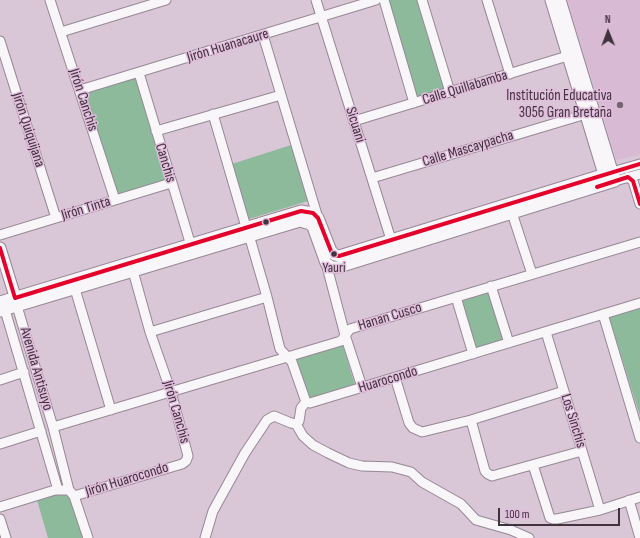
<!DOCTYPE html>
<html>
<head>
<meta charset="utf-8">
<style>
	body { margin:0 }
	#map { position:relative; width:640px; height:538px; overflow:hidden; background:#d9c6d6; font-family:"Sofia Sans Condensed",sans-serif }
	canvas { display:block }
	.north { position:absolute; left:588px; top:12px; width:40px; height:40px; -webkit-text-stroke:3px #e1bedc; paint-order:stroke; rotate:359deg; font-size:11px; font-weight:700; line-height:16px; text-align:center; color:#40323e }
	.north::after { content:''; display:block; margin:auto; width:14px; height:18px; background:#40323e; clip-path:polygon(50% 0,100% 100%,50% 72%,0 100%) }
	.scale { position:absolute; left:498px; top:508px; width:122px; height:18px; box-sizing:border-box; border:2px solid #40323e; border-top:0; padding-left:5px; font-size:12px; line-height:14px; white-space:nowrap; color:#40323e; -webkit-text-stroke:3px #e1bedc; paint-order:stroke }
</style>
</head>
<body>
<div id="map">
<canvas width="640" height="538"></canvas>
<div class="north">N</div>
<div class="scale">100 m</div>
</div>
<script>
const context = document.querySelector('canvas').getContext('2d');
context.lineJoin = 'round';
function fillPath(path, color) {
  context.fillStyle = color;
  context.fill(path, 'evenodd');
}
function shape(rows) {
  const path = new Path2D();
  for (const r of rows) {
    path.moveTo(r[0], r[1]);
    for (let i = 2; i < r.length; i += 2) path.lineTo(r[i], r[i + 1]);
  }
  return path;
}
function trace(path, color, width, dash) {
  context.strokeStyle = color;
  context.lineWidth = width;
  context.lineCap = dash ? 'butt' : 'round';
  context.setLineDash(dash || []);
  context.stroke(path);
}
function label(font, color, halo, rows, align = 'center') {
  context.font = font + ' "Sofia Sans Condensed",sans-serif';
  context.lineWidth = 3;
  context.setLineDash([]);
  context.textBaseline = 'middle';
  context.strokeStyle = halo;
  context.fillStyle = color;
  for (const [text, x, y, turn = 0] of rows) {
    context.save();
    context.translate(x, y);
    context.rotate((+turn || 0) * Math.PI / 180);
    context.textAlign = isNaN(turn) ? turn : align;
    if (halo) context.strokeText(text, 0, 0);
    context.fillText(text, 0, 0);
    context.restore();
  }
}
fillPath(shape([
	[567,0,640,0,640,154,618,160,616,159]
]), '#d9bad4');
fillPath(shape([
	[389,0,426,0,453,87,415,99,386,1],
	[137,75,169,182,116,198,82,92],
	[291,145,308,201,249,219,232,164],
	[490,290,506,340,475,349,460,299],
	[640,308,640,416,609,317],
	[342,343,355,385,313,398,308,396,296,357],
	[59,493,65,494,71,498,83,538,48,538,37,500]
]), '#8cba9b');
const minor = shape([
	[50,0,115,200],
	[316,0,393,246],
	[384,0,414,103],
	[422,0,450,92],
	[487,0,510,74],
	[61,32,166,0],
	[263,35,318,218],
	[0,41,56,218],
	[139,73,192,249],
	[80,90,376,0],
	[213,114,246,227],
	[354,121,574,54],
	[156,131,281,95],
	[612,172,640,164],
	[628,177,633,181,640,204],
	[372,178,586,114],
	[615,181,640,174],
	[512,213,532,274],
	[0,235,171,183],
	[249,235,267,297,280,349,292,362,306,402,310,403,640,303],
	[326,263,345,335,362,387],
	[491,286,509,343],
	[75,289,111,410],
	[456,297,473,354],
	[17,306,53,427,69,490],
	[5,310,58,490],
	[603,314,640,438],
	[150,332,267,297],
	[546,332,600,510],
	[395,377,409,423,413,428,422,432,471,420,564,391],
	[0,380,24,372],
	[471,420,485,471,488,474,492,476,582,451],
	[296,424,303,436,313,445,328,453,349,463,362,466,392,467,411,472,422,482,461,504,476,520,511,530,529,538],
	[53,427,341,341,350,329,640,242],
	[0,444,41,431],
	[533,465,550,518,553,519,557,519,600,510,640,497],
	[74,496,182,464,186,461,188,456,171,392,150,332,133,271],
	[629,500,640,538],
	[0,507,55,490,69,490,74,496,88,538],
	[0,519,6,538],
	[205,538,213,511,245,453,267,420,274,416,291,423,296,424,299,421,301,408,306,402]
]);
const tertiary = shape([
	[551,0,606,181],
	[0,248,17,303],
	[0,302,301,211,313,213,318,218,331,251,335,255,339,256,612,172],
	[0,311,300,221,310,224,313,227,326,263,332,267,339,267,615,181,560,0]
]);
trace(minor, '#968895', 11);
trace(tertiary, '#968895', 13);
trace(minor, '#f9f6f9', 9);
trace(tertiary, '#f9f6f9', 11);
trace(shape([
	[597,187,628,177,633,181,640,204],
	[0,248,15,298,301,211,313,213,318,218,331,251,335,255,339,256,640,164]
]), '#e4002b', 4);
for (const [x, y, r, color] of [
	[620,105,4,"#766673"],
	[266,222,3.5,"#40323e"],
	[334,254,3.5,"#40323e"]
]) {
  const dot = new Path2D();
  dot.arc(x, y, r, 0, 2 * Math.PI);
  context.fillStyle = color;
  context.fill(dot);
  trace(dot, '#e1bedc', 1.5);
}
label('14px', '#40323e', '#e1bedc', [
	["Yauri",334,268]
]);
label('15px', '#40323e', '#e1bedc', [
	["Jirón Huanacaure",228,46,-17],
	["Calle Quillabamba",465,88,-17],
	["Jirón Canchis",83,100,72],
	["Sicuani",355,125,73],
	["Jirón Quiquijana",28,130,72],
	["Calle Mascaypacha",468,149,-17],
	["Canchis",165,163,73],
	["Jirón Tinta",86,209,-17],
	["Hanan Cusco",390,317,-17],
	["Avenida Antisuyo",36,369,74],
	["Huarocondo",388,380,-17],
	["Jirón Canchis",176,412,74],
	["Los Sinchis",573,421,73],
	["Jirón Huarocondo",127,480,-17]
]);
label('15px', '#40323e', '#e1bedc', [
	["Institución Educativa",612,96],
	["3056 Gran Bretaña",612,113]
], 'right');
</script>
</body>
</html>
